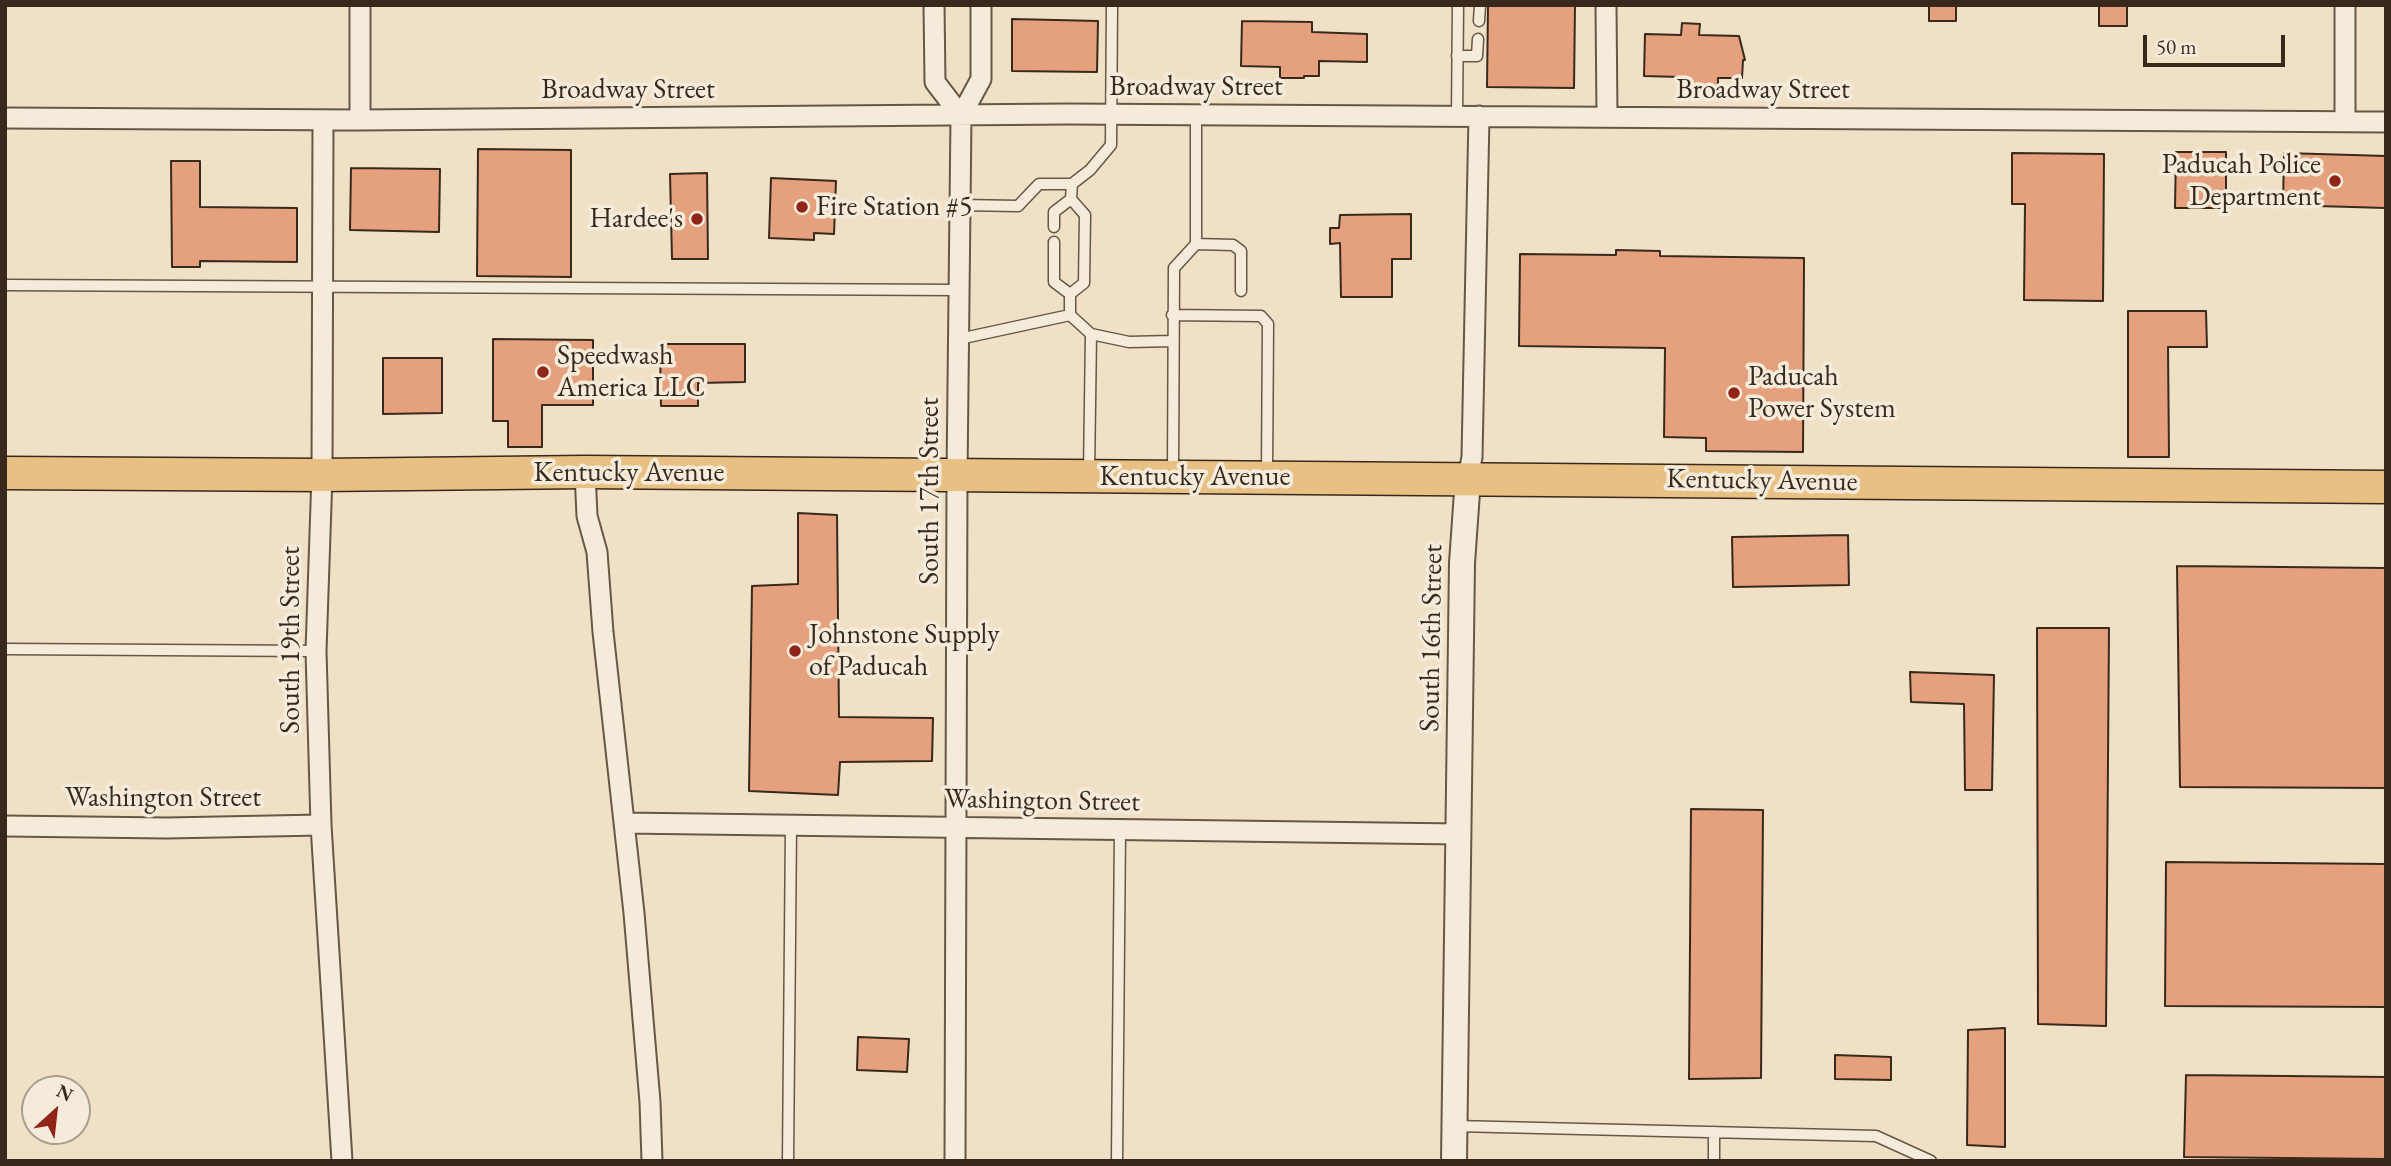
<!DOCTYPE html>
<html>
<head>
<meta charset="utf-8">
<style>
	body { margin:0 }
	#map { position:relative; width:2391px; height:1166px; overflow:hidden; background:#f0e0c6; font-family:"EB Garamond",serif }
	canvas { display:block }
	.frame { position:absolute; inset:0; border:7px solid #38291c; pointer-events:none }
	.north { position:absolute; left:21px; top:1075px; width:70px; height:70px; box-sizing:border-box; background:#f5ebda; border:2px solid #a99d8e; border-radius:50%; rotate:27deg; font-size:19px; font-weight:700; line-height:28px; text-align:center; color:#38291c }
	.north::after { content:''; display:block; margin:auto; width:24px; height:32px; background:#8f2418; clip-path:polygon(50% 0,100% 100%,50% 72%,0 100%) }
	.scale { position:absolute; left:2143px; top:35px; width:142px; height:32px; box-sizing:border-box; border:4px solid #38291c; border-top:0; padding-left:9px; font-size:21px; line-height:24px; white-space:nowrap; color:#38291c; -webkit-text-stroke:5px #f5ebda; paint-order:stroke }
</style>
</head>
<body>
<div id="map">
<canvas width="2391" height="1166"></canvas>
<div class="frame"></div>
<div class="north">N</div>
<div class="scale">50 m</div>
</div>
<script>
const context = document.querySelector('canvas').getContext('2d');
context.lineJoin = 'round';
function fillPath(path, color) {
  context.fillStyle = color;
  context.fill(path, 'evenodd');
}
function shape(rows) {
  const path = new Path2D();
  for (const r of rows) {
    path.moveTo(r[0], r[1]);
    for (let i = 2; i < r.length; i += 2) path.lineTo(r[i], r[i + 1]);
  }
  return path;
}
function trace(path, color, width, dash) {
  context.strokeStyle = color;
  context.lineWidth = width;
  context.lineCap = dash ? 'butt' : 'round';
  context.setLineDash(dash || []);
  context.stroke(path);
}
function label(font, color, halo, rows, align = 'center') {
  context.font = font + ' "EB Garamond",serif';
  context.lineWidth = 7;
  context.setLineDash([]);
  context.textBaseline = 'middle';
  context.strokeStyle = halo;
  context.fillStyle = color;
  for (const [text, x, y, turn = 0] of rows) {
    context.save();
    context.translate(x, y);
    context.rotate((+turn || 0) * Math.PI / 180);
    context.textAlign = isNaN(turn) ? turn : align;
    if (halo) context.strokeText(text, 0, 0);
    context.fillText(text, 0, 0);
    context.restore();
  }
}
const building = shape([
	[1488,5,1575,5,1574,88,1487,87,1488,5],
	[1929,5,1956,5,1956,21,1929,21,1929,5],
	[2099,5,2127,5,2127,26,2099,26,2099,5],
	[1012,19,1098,21,1097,72,1012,71,1012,19],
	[1242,21,1312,22,1312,32,1367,34,1367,62,1319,61,1319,76,1304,76,1304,78,1280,78,1280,67,1241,66,1242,21],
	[1682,23,1700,24,1699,35,1739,36,1745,60,1743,60,1742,78,1718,78,1718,89,1680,88,1680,77,1644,76,1645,34,1681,35,1682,23],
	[478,149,571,150,571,277,477,276,478,149],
	[2176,152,2226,152,2226,208,2175,208,2176,152],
	[2012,153,2104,154,2103,301,2024,300,2025,204,2012,204,2012,153],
	[2284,153,2386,156,2386,208,2283,205,2284,153],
	[171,161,200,161,200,207,297,208,297,262,200,261,200,267,172,267,171,161],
	[351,168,440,169,439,232,350,230,351,168],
	[707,173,708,259,672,259,670,174,707,173],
	[771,178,836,181,834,234,814,233,814,240,769,238,771,178],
	[1411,214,1411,259,1392,259,1392,297,1341,297,1340,243,1330,244,1330,228,1339,228,1340,215,1411,214],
	[1616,250,1660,251,1660,256,1804,258,1803,452,1706,451,1706,438,1664,437,1665,348,1519,346,1520,254,1616,255,1616,250],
	[2128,311,2206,311,2207,347,2168,347,2169,457,2128,457,2128,311],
	[493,339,593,340,593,405,542,405,542,447,508,447,508,421,493,421,493,339],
	[660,344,745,344,745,382,698,383,698,406,661,406,660,344],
	[383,358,442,358,442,413,383,414,383,358],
	[798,513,837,515,839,717,933,718,932,761,840,762,838,795,749,791,752,586,798,584,798,513],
	[1848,535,1849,585,1733,587,1732,537,1848,535],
	[2177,566,2386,568,2386,788,2180,787,2177,566],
	[2037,628,2109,628,2106,1026,2038,1024,2037,628],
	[1910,672,1994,675,1992,790,1965,790,1964,704,1911,702,1910,672],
	[1691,809,1763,810,1761,1078,1689,1079,1691,809],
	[2166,862,2386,864,2386,1007,2165,1006,2166,862],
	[2005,1028,2005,1147,1967,1145,1968,1030,2005,1028],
	[858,1037,909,1039,907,1072,857,1070,858,1037],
	[1835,1055,1891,1057,1891,1080,1835,1079,1835,1055],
	[2186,1075,2386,1077,2386,1159,2184,1157,2186,1075]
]);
fillPath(building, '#e5a17d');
trace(building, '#38291c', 2);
const service = shape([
	[1479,21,1480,5],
	[1457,56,1477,56,1478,39],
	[1457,116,1458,5],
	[960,205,1018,206,1039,184,1072,184,1090,170,1111,145,1112,5],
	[1054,227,1054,212,1071,199],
	[1054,242,1054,282,1070,294],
	[1196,244,1233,245,1241,251,1241,291],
	[5,285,959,290],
	[1070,294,1070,315,1091,334,1129,342,1172,341],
	[1070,294,1084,283,1085,215,1071,199,1072,184],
	[1172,315,1261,316,1268,324,1267,473],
	[959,339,1070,315],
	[1089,473,1091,334],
	[1173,473,1174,268,1196,244,1196,115],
	[5,649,316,651],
	[1455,1126,1876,1136,1931,1161],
	[788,1161,791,825],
	[1117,1161,1120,830],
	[1714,1161,1714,1132]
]);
const minor = shape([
	[934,5,935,82,961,116],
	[1606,5,1607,117],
	[2345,5,2345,121],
	[5,118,360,120,1067,114,2386,122],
	[323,120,322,475,316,651,321,825,342,1161],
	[360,120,360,5],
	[585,472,587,516,597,552,603,632,634,913,650,1102,652,1161],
	[1468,478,1472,457,1479,116],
	[624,823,1459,834],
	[5,826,167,828,321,825],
	[955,1161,957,476,961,116,981,79,981,5]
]);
const tertiary = shape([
	[1454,1161,1462,563,1468,478]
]);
const primary = shape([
	[5,473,322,475,585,472,2386,487]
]);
trace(service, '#665746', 13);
trace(minor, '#665746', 23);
trace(tertiary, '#665746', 28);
trace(primary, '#38291c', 35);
trace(service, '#f5ebda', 10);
trace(minor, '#f5ebda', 19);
trace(tertiary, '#f5ebda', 24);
trace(primary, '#e8c083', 32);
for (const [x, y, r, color] of [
	[2335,181,7,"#8f2418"],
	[802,207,7,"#8f2418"],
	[697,219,7,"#8f2418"],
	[543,372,7,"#8f2418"],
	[1734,393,7,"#8f2418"],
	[795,651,7,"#8f2418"]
]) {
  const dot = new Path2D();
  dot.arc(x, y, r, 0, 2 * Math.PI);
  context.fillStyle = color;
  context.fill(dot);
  trace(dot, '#f5ebda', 2.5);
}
label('28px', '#38291c', '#f5ebda', [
	["Broadway Street",1196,87],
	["Broadway Street",628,90],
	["Broadway Street",1763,90],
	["Kentucky Avenue",629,473],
	["Kentucky Avenue",1195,477],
	["Kentucky Avenue",1762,481,1],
	["South 17th Street",930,491,-90],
	["South 16th Street",1432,638,-89],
	["South 19th Street",291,640,-90],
	["Washington Street",163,798],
	["Washington Street",1042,801,1]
]);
label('28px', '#38291c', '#f5ebda', [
	["Paducah Police",2321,165,"right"],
	["Department",2321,197,"right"],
	["Fire Station #5",816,207],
	["Hardee's",683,219,"right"],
	["Speedwash",557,356],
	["America LLC",557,388],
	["Paducah",1748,377],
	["Power System",1748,409],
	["Johnstone Supply",809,635],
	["of Paducah",809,667]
], 'left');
</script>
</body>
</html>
